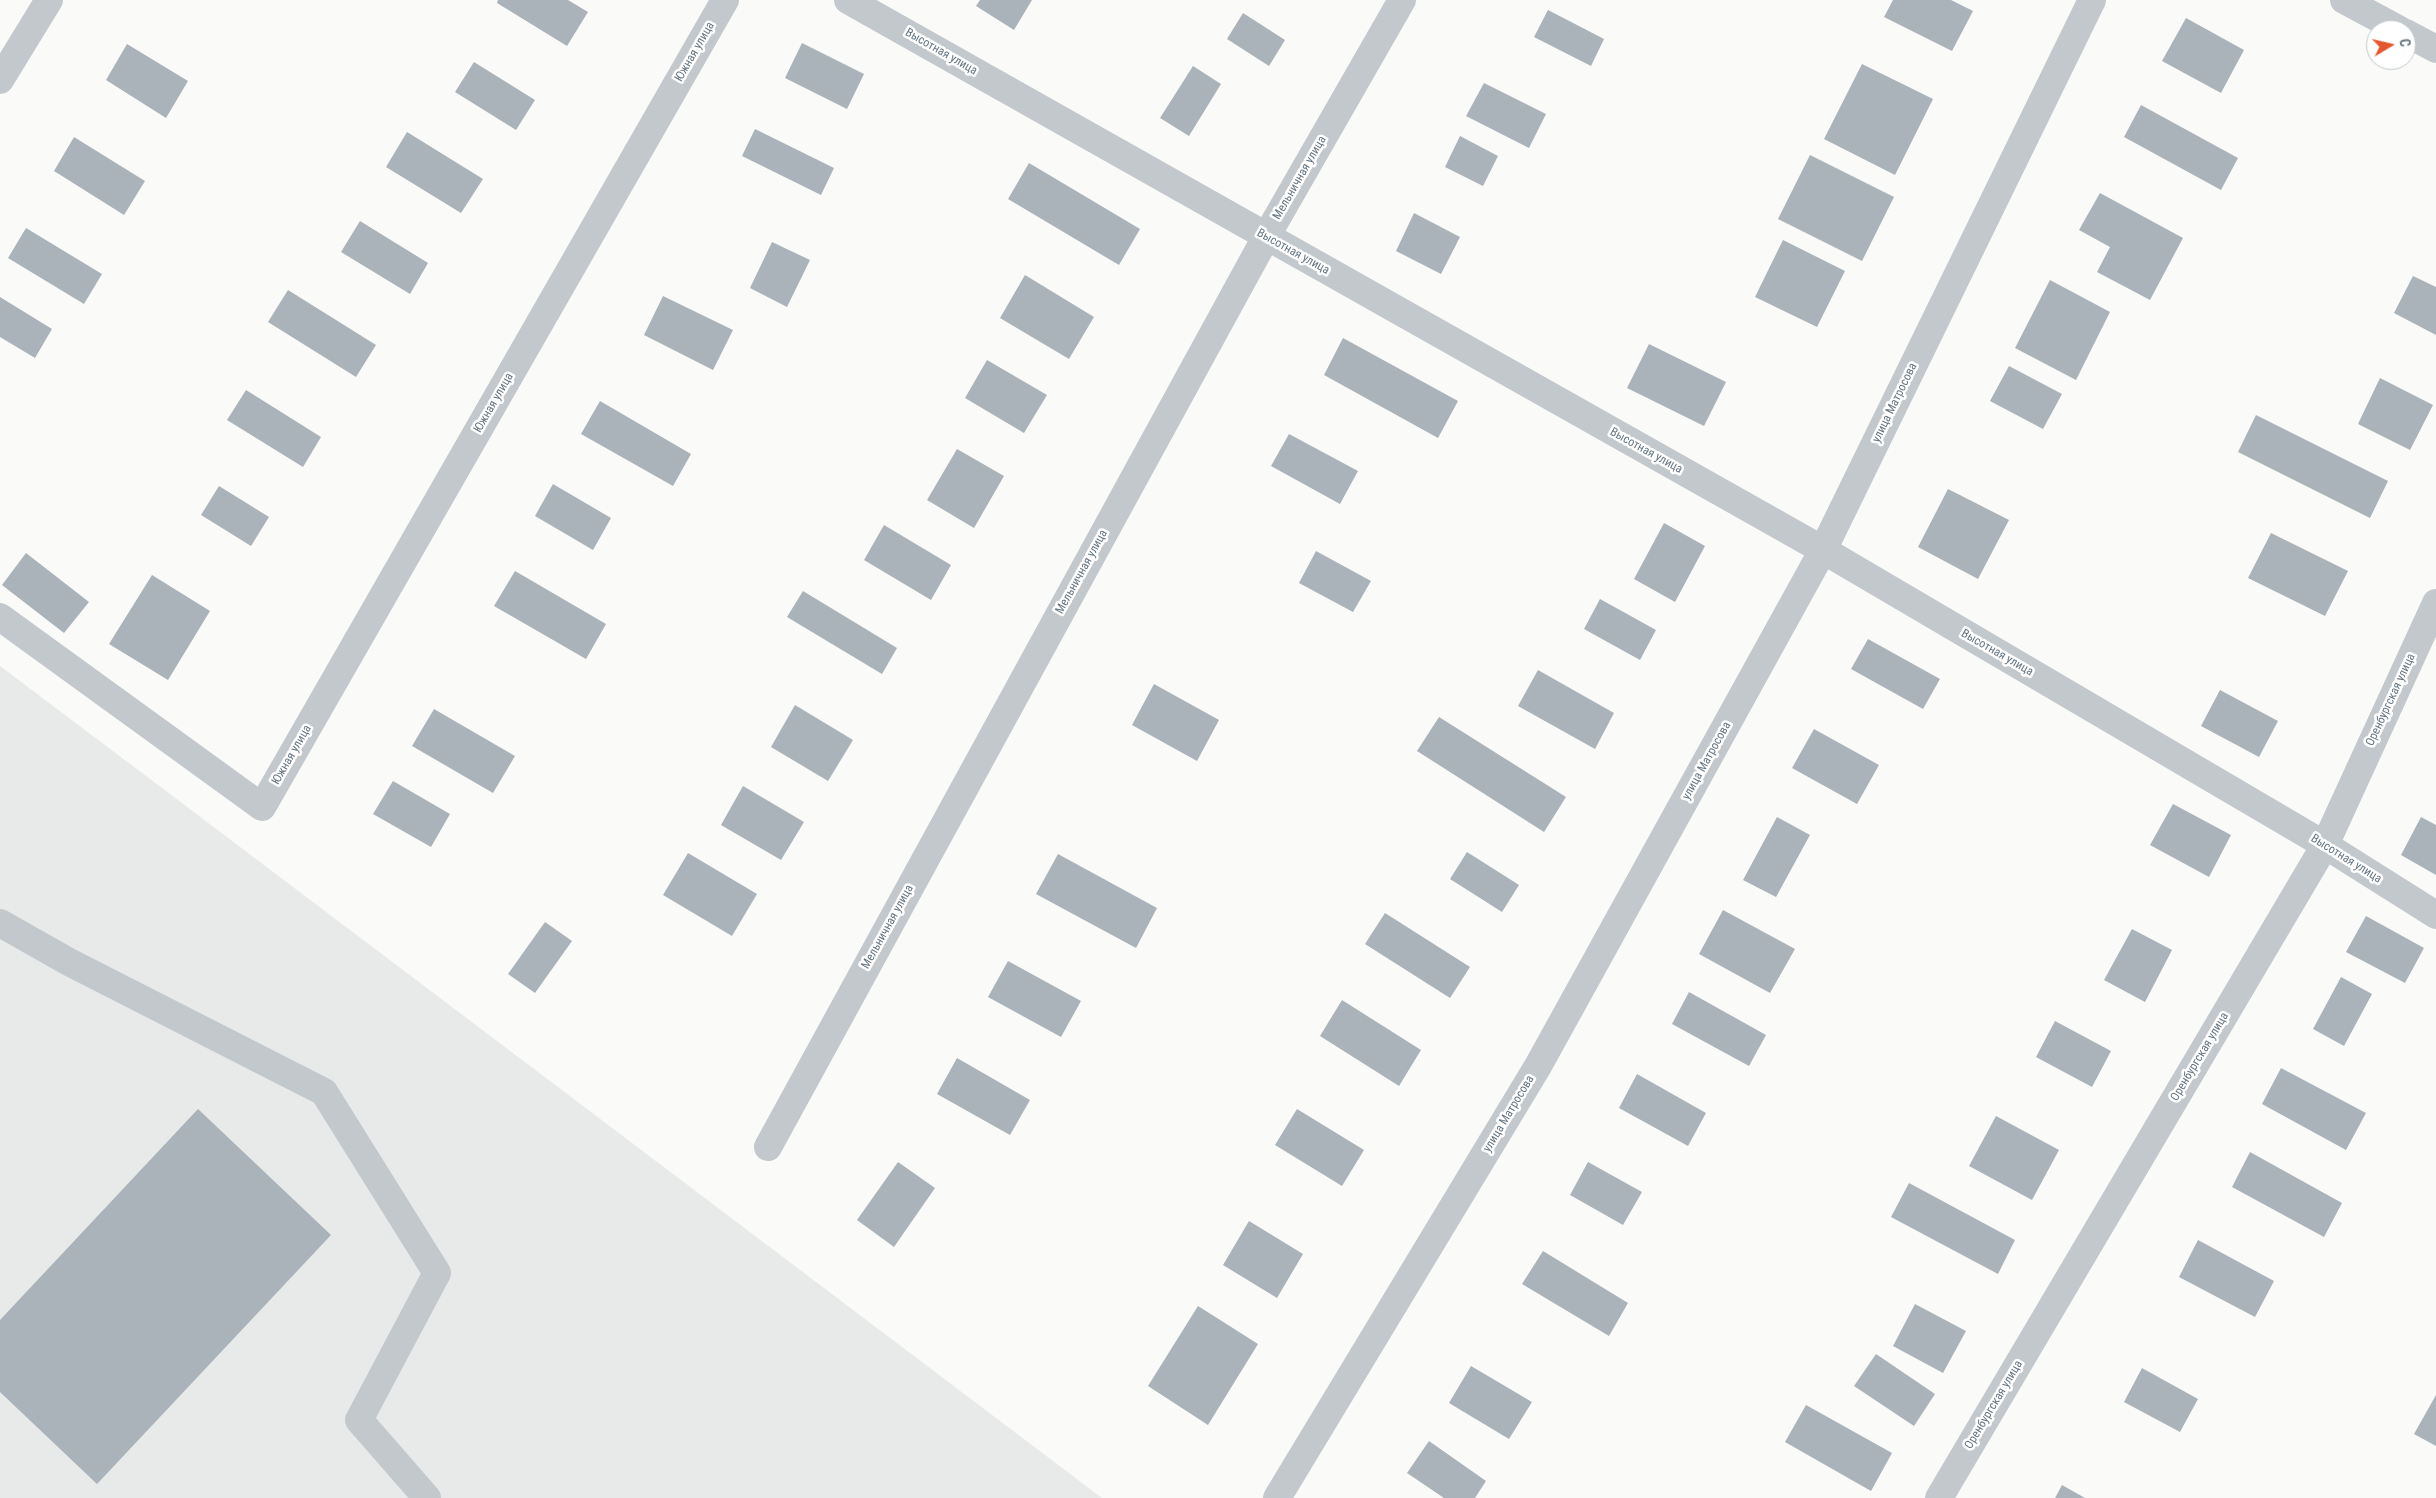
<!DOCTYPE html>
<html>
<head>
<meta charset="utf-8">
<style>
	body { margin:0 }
	#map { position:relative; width:2436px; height:1498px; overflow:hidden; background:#fafaf8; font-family:"Roboto Condensed",sans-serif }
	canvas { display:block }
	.north { position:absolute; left:2366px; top:20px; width:50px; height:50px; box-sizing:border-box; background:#fff; border:1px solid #c1c8cd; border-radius:50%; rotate:81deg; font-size:14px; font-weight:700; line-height:20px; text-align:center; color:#657683 }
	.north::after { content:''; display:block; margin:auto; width:18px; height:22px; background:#e4572e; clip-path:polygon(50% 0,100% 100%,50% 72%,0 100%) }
</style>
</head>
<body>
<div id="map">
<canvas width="2436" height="1498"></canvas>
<div class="north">С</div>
</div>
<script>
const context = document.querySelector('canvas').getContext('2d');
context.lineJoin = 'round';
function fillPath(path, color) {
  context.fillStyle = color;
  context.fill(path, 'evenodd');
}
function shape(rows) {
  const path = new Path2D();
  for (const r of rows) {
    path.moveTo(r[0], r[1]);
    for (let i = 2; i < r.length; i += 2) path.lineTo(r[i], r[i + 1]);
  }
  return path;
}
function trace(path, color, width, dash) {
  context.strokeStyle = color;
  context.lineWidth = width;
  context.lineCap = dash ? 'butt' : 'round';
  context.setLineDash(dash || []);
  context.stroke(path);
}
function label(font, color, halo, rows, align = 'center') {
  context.font = font + ' "Roboto Condensed",sans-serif';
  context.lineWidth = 5;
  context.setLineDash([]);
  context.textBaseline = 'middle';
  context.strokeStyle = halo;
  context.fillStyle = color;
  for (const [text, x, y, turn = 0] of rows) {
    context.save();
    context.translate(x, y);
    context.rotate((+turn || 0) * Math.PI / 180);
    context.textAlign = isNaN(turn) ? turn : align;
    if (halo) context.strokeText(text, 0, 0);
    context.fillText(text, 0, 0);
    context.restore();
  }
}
fillPath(shape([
	[0,666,166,791,1102,1498,0,1498]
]), '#e8e9e9');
fillPath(shape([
	[498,0,568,0,588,12,567,46,497,3],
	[980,0,1032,0,1014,30,976,6],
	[1893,0,1951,0,1973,11,1952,51,1884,17],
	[1548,10,1604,39,1591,66,1534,37],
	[1243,13,1285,40,1269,66,1227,39],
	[2186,18,2244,50,2221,93,2162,61],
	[802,43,864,74,847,109,785,78],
	[127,44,188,81,166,118,106,80],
	[474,62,535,100,516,130,455,92],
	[1862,64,1933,99,1895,175,1824,139],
	[1193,66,1221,84,1189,136,1160,118],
	[1484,83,1546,114,1529,148,1466,116],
	[2141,105,2238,158,2221,190,2124,137],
	[755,129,834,168,821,195,742,156],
	[407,132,483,179,461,213,386,167],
	[1460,136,1498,156,1483,186,1445,167],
	[74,137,145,181,124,215,54,171],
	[1810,155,1894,197,1862,261,1778,219],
	[1029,163,1140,229,1119,265,1008,199],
	[2100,193,2183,238,2150,300,2097,272,2110,247,2079,230],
	[1414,213,1460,237,1441,274,1396,251],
	[360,221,428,263,410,294,341,252],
	[26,228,102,274,84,304,8,258],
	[1783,240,1845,271,1817,327,1755,297],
	[772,242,810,260,787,307,750,288],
	[1025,275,1094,317,1069,359,1000,318],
	[2413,276,2436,287,2436,335,2394,313],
	[2050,280,2110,312,2076,380,2015,348],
	[288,290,376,345,356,377,268,322],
	[663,296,733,330,713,370,644,335],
	[0,297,52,329,35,358,0,337],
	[1343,338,1458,401,1438,438,1324,375],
	[1649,344,1726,382,1704,426,1627,388],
	[987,360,1047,395,1024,433,965,398],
	[2009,366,2062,394,2043,429,1990,401],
	[2380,378,2433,405,2410,450,2358,424],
	[246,390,321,437,303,467,227,420],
	[600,401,691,454,673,486,581,434],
	[2256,415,2388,481,2370,518,2238,452],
	[1289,434,1358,471,1340,504,1271,466],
	[957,449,1004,476,974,528,927,500],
	[553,484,611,518,593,550,535,516],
	[219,486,269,517,251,546,201,515],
	[1948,489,2009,520,1978,579,1918,547],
	[1664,523,1705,546,1675,602,1634,579],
	[884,525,951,565,931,600,864,560],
	[2271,533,2348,571,2325,616,2248,578],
	[1316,551,1371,581,1353,612,1299,583],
	[26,553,89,602,64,633,2,585],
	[515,571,606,624,586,659,494,606],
	[152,575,210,611,168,680,109,644],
	[803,591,897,648,882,674,787,617],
	[1600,599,1656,630,1640,660,1584,629],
	[1868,639,1940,679,1923,709,1851,669],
	[1538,670,1614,713,1595,749,1518,706],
	[1154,684,1219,720,1197,761,1132,725],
	[2220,690,2278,721,2259,757,2201,726],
	[795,705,853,740,828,781,771,747],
	[434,709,515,756,493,793,412,746],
	[1439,717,1566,797,1544,832,1417,751],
	[1814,729,1879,765,1857,804,1792,768],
	[393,781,450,814,431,847,373,814],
	[743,786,804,822,781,860,721,825],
	[2173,804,2231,835,2209,877,2150,845],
	[1777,817,1810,835,1776,897,1743,880],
	[2421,817,2436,825,2436,875,2401,855],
	[1467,852,1519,885,1502,912,1450,879],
	[688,853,757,894,732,936,663,895],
	[1058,854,1157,908,1136,948,1036,894],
	[1723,910,1795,949,1770,993,1699,954],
	[1385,913,1470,967,1450,998,1365,944],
	[2366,916,2424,948,2405,983,2346,952],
	[545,922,572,941,535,993,508,974],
	[2132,929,2172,950,2145,1002,2104,980],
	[1008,961,1081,1001,1061,1037,988,997],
	[2341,977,2372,994,2344,1046,2313,1029],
	[1689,992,1766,1035,1749,1066,1672,1024],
	[1342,1000,1421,1050,1399,1086,1320,1036],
	[2055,1021,2111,1051,2092,1087,2036,1057],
	[957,1058,1030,1100,1010,1135,937,1094],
	[2281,1068,2366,1113,2346,1150,2262,1104],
	[1637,1074,1706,1113,1688,1146,1619,1108],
	[198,1109,331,1235,97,1484,0,1392,0,1320],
	[1297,1109,1364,1150,1342,1186,1275,1145],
	[1996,1116,2059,1150,2032,1200,1969,1166],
	[2250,1152,2342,1203,2324,1237,2232,1187],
	[898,1162,935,1188,894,1247,857,1220],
	[1588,1162,1642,1192,1623,1225,1570,1195],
	[1909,1183,2015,1240,1998,1274,1891,1217],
	[1249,1221,1303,1254,1277,1298,1223,1265],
	[2198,1240,2274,1281,2255,1317,2179,1277],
	[1543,1251,1628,1303,1609,1336,1522,1284],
	[1915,1304,1966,1331,1943,1373,1893,1346],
	[1198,1306,1258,1344,1208,1425,1148,1386],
	[1876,1354,1935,1394,1914,1426,1854,1386],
	[1471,1366,1532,1402,1509,1439,1449,1403],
	[2142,1368,2198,1399,2180,1432,2124,1402],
	[2436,1395,2436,1446,2414,1434],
	[1806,1405,1892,1453,1871,1491,1785,1442],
	[1429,1441,1486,1481,1475,1498,1444,1498,1407,1473],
	[2062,1485,2085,1498,2055,1498]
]), '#aab3b9');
trace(shape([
	[848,0,1823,550,2325,845,2436,915],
	[2344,0,2400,30],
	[2406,33,2436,49],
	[0,80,49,0],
	[0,617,262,807,725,0],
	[0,923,69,962,324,1092,437,1273,359,1420,427,1498],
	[768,1147,1266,237,1402,0],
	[1277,1498,1538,1066,1823,550,2092,0],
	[1939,1498,2325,845,2436,603]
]), '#c3c8cc', 28);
label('12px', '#657683', '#fff', [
	["Южная улица",695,52,-60],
	["Высотная улица",941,52,30],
	["Мельничная улица",1300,178,-60],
	["Высотная улица",1293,252,29],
	["Южная улица",494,403,-60],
	["улица Матросова",1895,403,-64],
	["Высотная улица",1646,451,29],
	["Мельничная улица",1082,572,-61],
	["Высотная улица",1997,653,30],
	["Оренбургская улица",2391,700,-65],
	["Южная улица",292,755,-60],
	["улица Матросова",1707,761,-61],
	["Высотная улица",2346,859,32],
	["Мельничная улица",888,927,-61],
	["Оренбургская улица",2200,1057,-59],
	["улица Матросова",1509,1114,-59],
	["Оренбургская улица",1994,1405,-59]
]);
</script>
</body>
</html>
